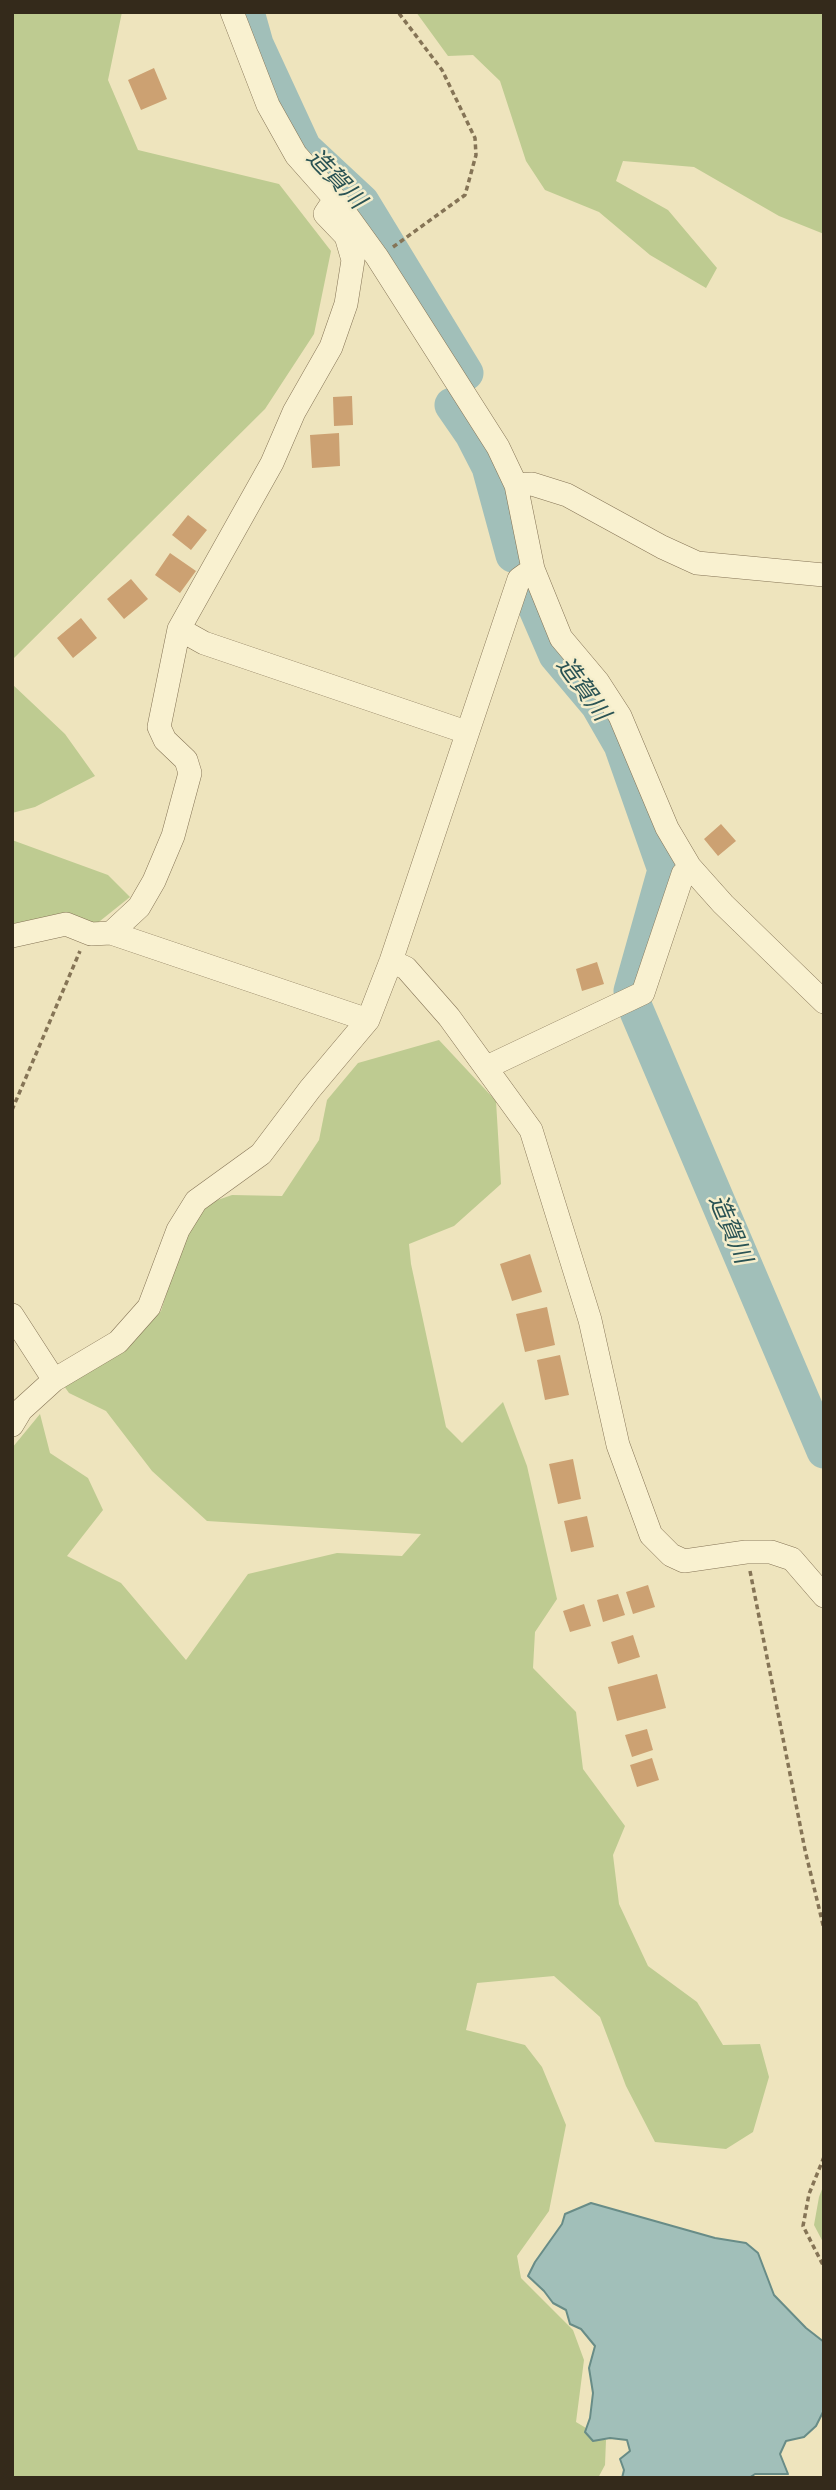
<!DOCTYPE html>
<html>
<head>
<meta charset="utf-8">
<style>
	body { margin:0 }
	#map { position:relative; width:836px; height:2490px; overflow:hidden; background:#eee4bd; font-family:"Crimson Pro",serif }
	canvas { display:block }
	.frame { position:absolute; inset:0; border:14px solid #342a1b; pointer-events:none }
</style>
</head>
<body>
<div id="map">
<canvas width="836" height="2490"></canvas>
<div class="frame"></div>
</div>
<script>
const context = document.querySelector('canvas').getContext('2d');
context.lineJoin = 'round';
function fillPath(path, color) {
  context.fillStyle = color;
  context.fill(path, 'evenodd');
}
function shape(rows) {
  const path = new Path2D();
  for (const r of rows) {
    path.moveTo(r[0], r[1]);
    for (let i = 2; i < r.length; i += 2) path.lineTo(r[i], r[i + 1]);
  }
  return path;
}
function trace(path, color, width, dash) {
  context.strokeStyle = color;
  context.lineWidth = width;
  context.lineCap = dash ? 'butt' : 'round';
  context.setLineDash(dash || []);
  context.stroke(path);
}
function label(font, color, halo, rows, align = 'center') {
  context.font = font + ' "Crimson Pro","Noto Sans JP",serif';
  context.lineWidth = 5;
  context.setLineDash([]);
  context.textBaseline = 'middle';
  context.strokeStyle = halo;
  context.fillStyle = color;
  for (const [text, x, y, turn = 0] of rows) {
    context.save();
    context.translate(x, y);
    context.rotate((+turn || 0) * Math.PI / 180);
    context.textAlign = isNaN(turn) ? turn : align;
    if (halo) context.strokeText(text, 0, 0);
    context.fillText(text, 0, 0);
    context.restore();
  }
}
fillPath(shape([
	[12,12,122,12,108,80,138,150,279,184,331,251,314,334,265,409,12,660],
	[416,12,824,12,824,234,779,216,694,167,623,161,616,181,668,210,717,268,706,288,650,255,599,212,545,190,526,161,500,81,473,55,448,56],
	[12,684,65,734,95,776,35,807,12,813],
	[12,840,108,875,130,897,95,925,12,925],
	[439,1040,496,1101,501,1184,454,1226,409,1244,411,1264,446,1427,462,1443,503,1402,527,1466,557,1599,535,1632,533,1668,576,1712,583,1769,625,1826,613,1855,619,1904,648,1966,697,2002,723,2045,760,2044,769,2077,753,2132,726,2149,655,2142,626,2086,600,2017,554,1976,477,1983,466,2030,525,2045,542,2067,566,2125,549,2211,517,2256,521,2278,573,2330,584,2360,576,2422,606,2440,605,2465,598,2478,12,2478,12,1448,40,1414,50,1453,88,1478,103,1510,67,1556,121,1583,186,1660,248,1574,337,1553,402,1556,421,1534,207,1521,152,1471,106,1411,69,1393,64,1386,139,1334,161,1311,184,1238,209,1203,232,1195,282,1196,319,1140,327,1100,358,1063],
	[824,2184,824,2244,814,2225,819,2197]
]), '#becb91');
const water = shape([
	[591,2203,715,2238,746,2243,758,2253,774,2295,806,2328,824,2342,824,2410,816,2426,804,2437,786,2441,780,2454,788,2474,755,2474,749,2478,622,2478,624,2470,620,2459,630,2451,627,2440,610,2438,593,2441,585,2432,590,2418,593,2393,589,2368,595,2346,581,2329,570,2324,566,2310,553,2303,544,2291,528,2276,535,2262,562,2224,565,2214,591,2203]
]);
fillPath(water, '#a1bfb9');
trace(water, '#688c87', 2);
trace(shape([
	[247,12,256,44,304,148,362,202,466,373],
	[452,405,472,434,489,467,513,555],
	[527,588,556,655,598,705,621,745,665,870,631,991],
	[635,1007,824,1451]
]), '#a1bfb9', 35);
fillPath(shape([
	[154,68,167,99,141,110,128,80],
	[352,396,353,425,334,426,333,397],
	[339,433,340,466,312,468,310,435],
	[188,515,207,530,191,550,172,535],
	[170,553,196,571,180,593,155,575],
	[131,579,148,599,124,619,107,599],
	[81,618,97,638,73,658,57,638],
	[721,824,736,841,718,856,704,839],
	[597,962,604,984,582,991,576,969],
	[530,1254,542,1292,512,1301,500,1264],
	[547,1307,555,1345,525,1352,516,1314],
	[560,1355,569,1395,545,1400,537,1360],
	[573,1459,581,1499,558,1504,549,1464],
	[587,1516,594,1547,571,1552,564,1521],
	[648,1585,655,1607,633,1614,626,1592],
	[618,1594,625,1615,603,1622,597,1600],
	[584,1604,591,1626,570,1632,563,1611],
	[633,1635,640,1657,618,1664,611,1642],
	[657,1674,666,1708,617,1721,608,1687],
	[647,1729,653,1750,632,1757,625,1735],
	[652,1758,659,1780,637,1787,630,1765]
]), '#cca172');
const minor = shape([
	[232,12,268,105,296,155,335,199,377,257,498,447,516,485,533,569,561,638,598,682,620,716,667,828,690,867,723,904,824,1002],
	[516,485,532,484,567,495,662,547,697,563,824,575],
	[179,629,204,643,466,732],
	[111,933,139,907,154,881,173,836,190,773,186,760,165,740,159,727,179,629,272,463,294,412,331,347,346,304,353,260,346,236,325,214,335,199],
	[12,936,66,924,91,934,111,933,368,1020],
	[391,961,406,968,449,1017,531,1130,590,1320,618,1445,651,1535,671,1555,684,1561,746,1552,771,1552,792,1559,824,1596],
	[487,1067,643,993,683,874,690,867],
	[12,1315,54,1380],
	[12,1425,21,1410,54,1380,118,1342,149,1307,178,1230,196,1201,261,1154,310,1089,368,1020,391,961,519,579,533,569]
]);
trace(minor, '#857456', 24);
trace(shape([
	[393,247,465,195,476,155,475,138,442,70,398,12],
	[12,1110,80,951],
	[750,1571,805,1850,824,1929],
	[824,2157,809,2194,803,2226,824,2267]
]), '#857456', 3.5, [5, 3.5]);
trace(minor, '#f9f1d0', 23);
label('italic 24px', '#2a5354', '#f5eecc', [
	["造賀川",336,179,46],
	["造賀川",583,689,54],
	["造賀川",730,1229,67]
]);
</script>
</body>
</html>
